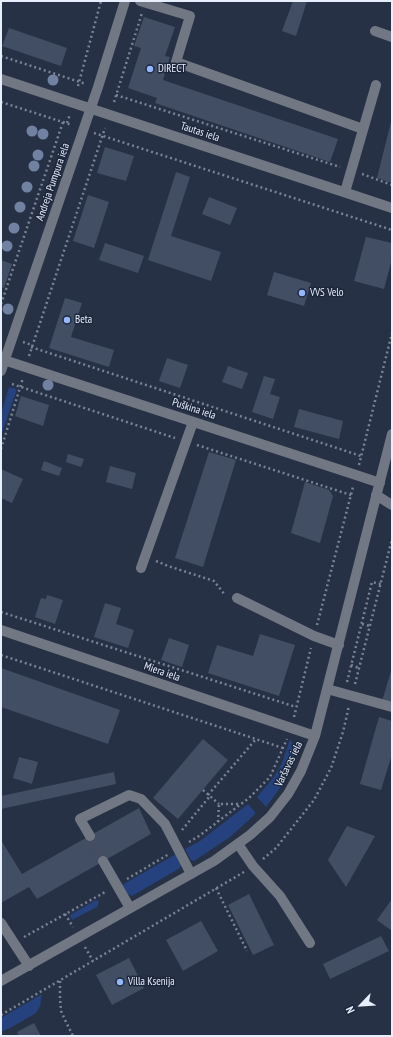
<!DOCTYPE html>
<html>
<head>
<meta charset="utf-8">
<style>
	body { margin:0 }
	#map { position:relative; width:393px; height:1037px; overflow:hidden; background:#273146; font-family:"PT Sans Narrow",sans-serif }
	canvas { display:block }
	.frame { position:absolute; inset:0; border:2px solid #e7eefc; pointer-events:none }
	.north { position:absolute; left:341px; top:985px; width:40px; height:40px; -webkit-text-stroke:3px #1d273c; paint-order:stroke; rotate:245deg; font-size:11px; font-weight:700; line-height:16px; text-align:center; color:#e7eefc }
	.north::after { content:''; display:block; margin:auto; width:14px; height:18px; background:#e7eefc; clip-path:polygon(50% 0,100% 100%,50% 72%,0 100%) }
</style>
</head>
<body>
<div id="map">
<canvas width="393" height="1037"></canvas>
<div class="frame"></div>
<div class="north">N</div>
</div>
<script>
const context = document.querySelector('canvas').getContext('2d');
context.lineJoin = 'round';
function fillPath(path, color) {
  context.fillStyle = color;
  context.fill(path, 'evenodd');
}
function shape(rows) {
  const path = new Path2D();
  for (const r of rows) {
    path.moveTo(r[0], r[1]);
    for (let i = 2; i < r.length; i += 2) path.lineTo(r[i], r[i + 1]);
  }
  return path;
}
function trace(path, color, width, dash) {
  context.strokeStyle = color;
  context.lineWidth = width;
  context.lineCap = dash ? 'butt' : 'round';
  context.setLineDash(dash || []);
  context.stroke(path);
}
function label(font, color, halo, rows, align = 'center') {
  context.font = font + ' "PT Sans Narrow",sans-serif';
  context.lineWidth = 3;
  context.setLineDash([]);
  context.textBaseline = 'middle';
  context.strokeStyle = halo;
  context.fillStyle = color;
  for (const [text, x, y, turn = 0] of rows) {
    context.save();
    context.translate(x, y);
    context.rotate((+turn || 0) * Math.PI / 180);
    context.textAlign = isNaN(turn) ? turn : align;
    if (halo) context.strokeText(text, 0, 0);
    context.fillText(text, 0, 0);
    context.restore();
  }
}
fillPath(shape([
	[9,387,17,389,1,436,1,414],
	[290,739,294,745,295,752,289,770,280,788,266,807,257,797,273,778,282,763],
	[248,804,255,812,255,814,249,820,230,837,194,861,191,860,185,849,200,841],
	[176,854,181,863,180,868,132,896,127,894,122,885],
	[96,900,99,902,97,907,72,920,70,915],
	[42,994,40,1006,36,1013,14,1026,1,1032,1,1018]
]), '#25417e');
fillPath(shape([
	[293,1,307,1,296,36,282,31],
	[144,17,175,27,165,56,170,57,163,80,338,139,330,162,155,103,157,98,128,88,141,48,134,46],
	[9,28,67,48,61,66,2,46],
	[391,122,392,122,392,183,377,178],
	[105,147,134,156,126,181,97,173],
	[176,172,190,177,171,236,221,252,211,281,148,260],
	[88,195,109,202,94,248,73,241],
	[209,197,237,208,230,225,202,214],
	[366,237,392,243,392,259,384,289,354,281],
	[105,243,144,256,138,273,99,260],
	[1,260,12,264,4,288,1,287],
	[274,272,311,283,304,306,267,295],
	[65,298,82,303,71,337,114,350,109,367,49,348],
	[167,358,188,365,180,388,159,381],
	[228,366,248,373,242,389,222,382],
	[264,376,275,379,270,394,280,397,273,419,252,412],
	[21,396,49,405,43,426,15,416],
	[299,409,343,421,339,439,294,427],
	[209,452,236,460,203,567,175,558],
	[68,454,84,459,81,467,66,462],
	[44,461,62,468,59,476,41,470],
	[110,466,136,473,132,489,106,482],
	[1,469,23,479,12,503,1,498],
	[305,482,329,490,333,496,320,543,291,533],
	[47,595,63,600,55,624,35,617,41,598,46,599],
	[105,603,121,608,116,624,134,630,128,648,94,637],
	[260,634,295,645,279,696,208,673,217,645,253,656],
	[169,638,189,645,182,667,161,660],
	[1,668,120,710,108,744,1,707],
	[392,668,392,704,382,701],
	[379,717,392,721,392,754,381,790,360,784],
	[203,739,228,760,178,819,153,798],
	[19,757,38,762,32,784,13,778],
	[114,772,116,784,1,809,1,796],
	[139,808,151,834,37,899,29,887,1,903,1,840,22,874],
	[347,826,375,836,346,887,328,860],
	[249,894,274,945,253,955,228,905],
	[392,899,392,931,377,920],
	[201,921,218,951,183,971,166,940],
	[381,936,389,951,330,979,323,964],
	[129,958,144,988,112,1005,96,975],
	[34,1023,41,1036,19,1036,17,1032]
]), '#424e64');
trace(shape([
	[90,836,103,861]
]), '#444d61', 10, [10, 5]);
trace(shape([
	[1,56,86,84],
	[78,86,101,1],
	[116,95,340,167],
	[1,102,72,125],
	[114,102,142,13],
	[67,123,70,114],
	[94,133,392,230],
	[362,174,392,185],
	[1,304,63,122],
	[23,342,32,345],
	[31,347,361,456],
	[29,356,105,128],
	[12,384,175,438],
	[197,445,351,495],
	[1,449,23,378],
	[359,465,392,333],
	[156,561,168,566,214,581,225,595],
	[1,612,296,707],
	[362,624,370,626],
	[317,625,353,487],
	[1,655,283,748],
	[351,665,359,668],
	[347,682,372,582,381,584],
	[355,684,392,539],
	[294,717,311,648],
	[203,790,219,804],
	[208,795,256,739],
	[218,822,219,804,241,804],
	[182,830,210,796],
	[189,842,199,836,241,804,249,798,270,777,287,739],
	[263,859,276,848,314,800,331,768,343,732,349,706],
	[127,879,169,854],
	[216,888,247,951],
	[65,914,73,927],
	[24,937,107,891],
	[85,947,93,961],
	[60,981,60,998,61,1011,66,1022,73,1036],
	[1,1015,244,872]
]), '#7a8395', 2.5, [2, 3]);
trace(shape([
	[140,1,190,16,176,62,363,129],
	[375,31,392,37],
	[1,79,392,208],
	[345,192,376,85],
	[1,359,356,475,380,483],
	[1,371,98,87,125,1],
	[376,495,392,505],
	[141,568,193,422],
	[237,598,314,636,339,645],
	[1,630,315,736],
	[327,689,392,707],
	[90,836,80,819,129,795,141,799,165,824,191,874],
	[238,844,253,866,280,896,310,943],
	[103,861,130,908],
	[1,923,29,966],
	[1,981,214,861,250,835,270,817,288,794,301,771,315,736,392,434]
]), '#727883', 10);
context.fillStyle = '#7181a1';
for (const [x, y] of [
	[53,80],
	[32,131],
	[43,134],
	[38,155],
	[34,166],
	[27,187],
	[20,207],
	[14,228],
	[7,246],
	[8,309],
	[48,385]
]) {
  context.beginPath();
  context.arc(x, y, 5.5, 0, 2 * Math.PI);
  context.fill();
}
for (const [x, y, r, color] of [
	[150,69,4,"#94b7fd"],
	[302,293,4,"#94b7fd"],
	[67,320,4,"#94b7fd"],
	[120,982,4,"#94b7fd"]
]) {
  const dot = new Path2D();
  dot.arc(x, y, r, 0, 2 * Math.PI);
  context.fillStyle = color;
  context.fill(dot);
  trace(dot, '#1d273c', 1.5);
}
label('11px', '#e7eefc', '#1d273c', [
	["DIRECT",158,69],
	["VVS Velo",310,293],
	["Beta",75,320],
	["Villa Ksenija",128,982]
], 'left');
label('11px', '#e7eefc', '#1d273c', [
	["Tautas iela",200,132,18],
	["Andreja Pumpura iela",53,182,-71],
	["Puškina iela",194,409,18],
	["Miera iela",162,672,19],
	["Varšavas iela",289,764,-64]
]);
</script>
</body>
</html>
